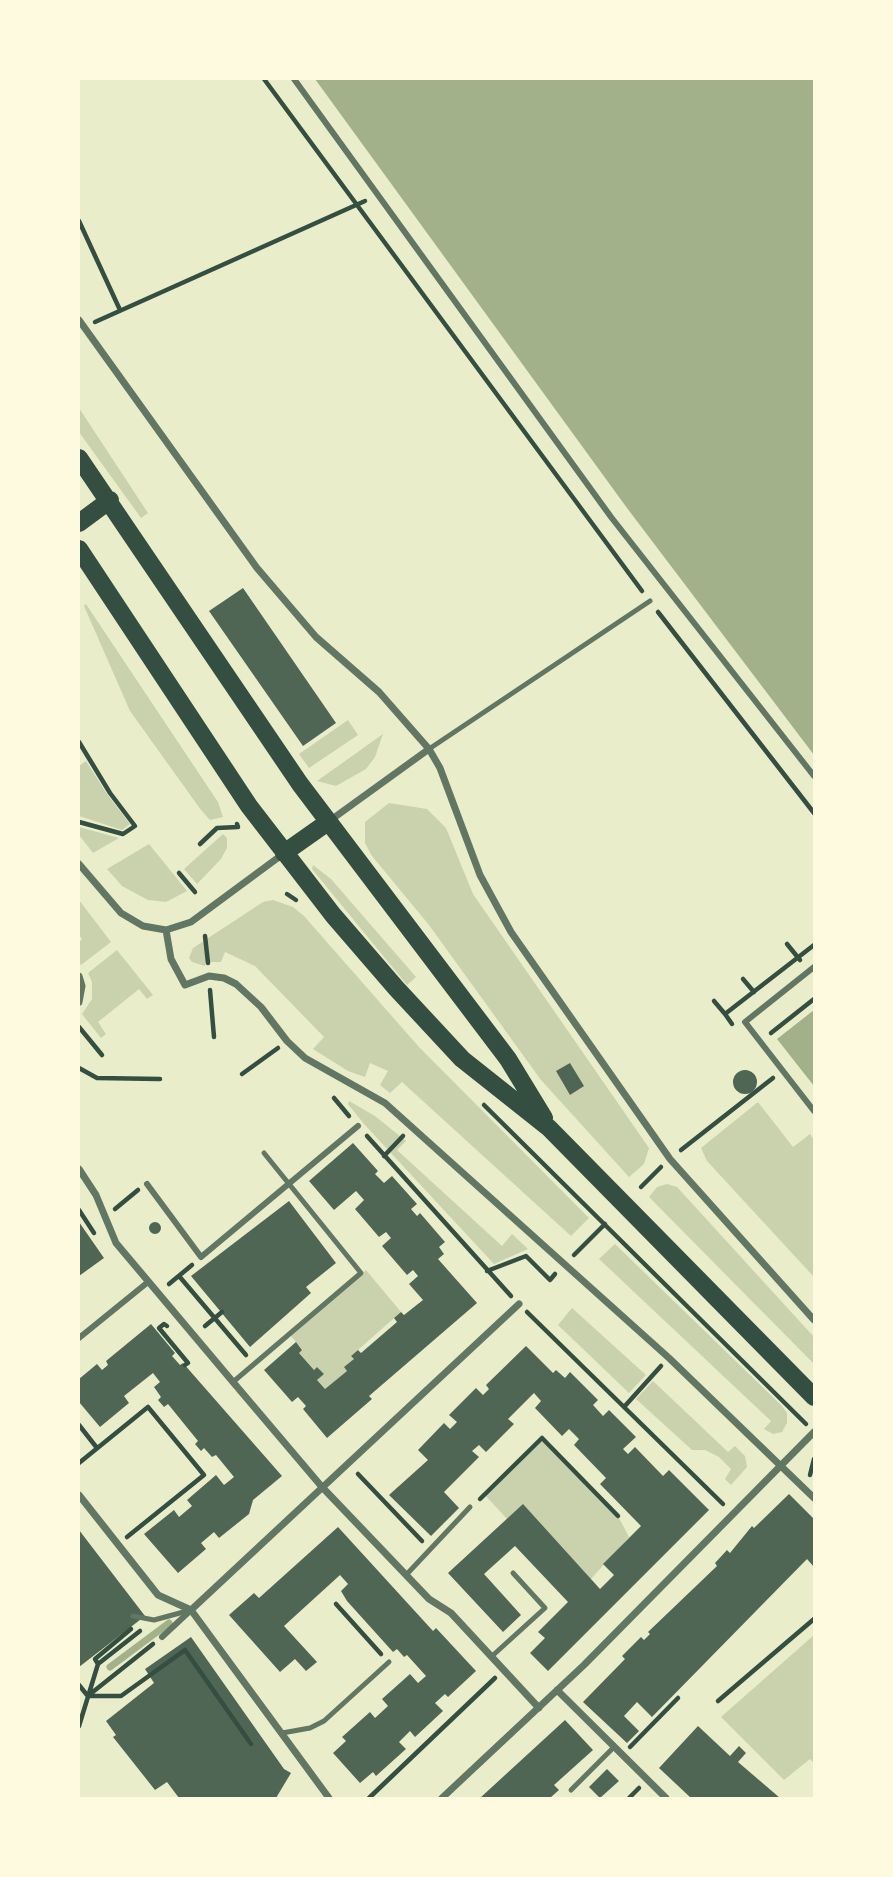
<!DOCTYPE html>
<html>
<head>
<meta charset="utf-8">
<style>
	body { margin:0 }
	#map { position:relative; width:893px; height:1877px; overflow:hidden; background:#e9edc9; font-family:"Space Grotesk",sans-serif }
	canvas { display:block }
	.frame { position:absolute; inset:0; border:80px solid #fefae0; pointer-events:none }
</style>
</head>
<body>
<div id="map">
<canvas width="893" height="1877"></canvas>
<div class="frame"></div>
</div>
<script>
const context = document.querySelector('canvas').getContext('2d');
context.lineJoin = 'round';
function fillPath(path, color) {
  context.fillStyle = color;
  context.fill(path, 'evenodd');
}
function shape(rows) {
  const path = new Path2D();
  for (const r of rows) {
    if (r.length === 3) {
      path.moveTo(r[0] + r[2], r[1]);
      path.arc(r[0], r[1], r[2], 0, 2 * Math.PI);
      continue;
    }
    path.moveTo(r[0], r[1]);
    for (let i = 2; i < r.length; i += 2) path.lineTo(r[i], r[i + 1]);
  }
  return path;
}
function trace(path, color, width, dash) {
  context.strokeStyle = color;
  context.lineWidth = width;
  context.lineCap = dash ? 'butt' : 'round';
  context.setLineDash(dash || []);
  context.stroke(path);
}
fillPath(shape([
	[79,408,148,513,141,518,79,432],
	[86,604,218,802,223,817,210,820,201,810,130,711,84,606],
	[348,720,358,735,309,768,299,754],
	[383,734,375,757,366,769,336,786,317,781],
	[86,761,107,794,130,824,122,830,79,816,79,766],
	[389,803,427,809,446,828,473,894,649,1148,644,1164,629,1177,541,1080,429,925,372,856,365,843,365,822],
	[79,827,119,838,93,853,79,835],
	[223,834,227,838,227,848,221,859,197,884,184,869],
	[149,844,175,876,187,891,166,902,148,900,122,886,107,869],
	[313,865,331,879,416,977,407,985,312,869],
	[79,900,111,942,81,965,79,961,79,942,82,939,79,935],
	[273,900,293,907,304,916,419,1047,589,1218,571,1236,402,1082,390,1093,380,1085,388,1071,370,1063,365,1077,348,1071,313,1049,324,1037,255,966,225,952,221,962,206,962,205,966,192,962,189,958,193,948,263,902],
	[117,950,153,995,147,999,139,989,98,1022,106,1034,101,1038,82,1014,92,999,92,982,88,973],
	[349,1101,375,1116,406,1141,397,1150,502,1246,512,1234,528,1249,494,1264,364,1124,348,1104],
	[758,1102,793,1147,810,1134,814,1140,814,1277,707,1161,701,1148],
	[667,1184,677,1187,814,1337,814,1364,649,1197,657,1187],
	[615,1244,781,1405,787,1413,787,1423,782,1432,773,1434,764,1429,771,1421,599,1259],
	[366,1270,401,1312,351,1356,354,1359,347,1371,325,1389,317,1380,323,1374,317,1367,314,1370,299,1353,302,1349,289,1334],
	[572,1308,646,1375,629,1393,558,1325],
	[653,1381,728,1452,735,1446,745,1456,747,1467,731,1485,725,1479,731,1469,719,1457,705,1450,692,1450,636,1399],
	[542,1438,618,1516,629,1537,590,1580,523,1505,507,1519,485,1495],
	[814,1635,814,1763,810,1759,784,1780,721,1717]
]), '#cad2ad');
fillPath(shape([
	[315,79,814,79,814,755,627,508],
	[814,1010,814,1086,777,1039]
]), '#a3b18a');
trace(shape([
	[110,1667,169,1623]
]), '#a3b18a', 7);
fillPath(shape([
	[243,588,336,723,303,746,209,611],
	[570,1063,584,1086,570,1095,556,1071],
	[745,1082,12],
	[353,1143,378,1171,375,1174,384,1183,392,1176,417,1204,411,1209,417,1216,420,1213,445,1242,439,1247,444,1254,438,1259,477,1303,369,1396,372,1399,327,1438,303,1409,306,1406,298,1397,292,1402,264,1370,296,1342,302,1350,299,1353,314,1370,317,1367,324,1374,317,1380,325,1389,347,1371,344,1367,354,1359,351,1356,358,1350,361,1353,397,1322,394,1318,401,1312,404,1315,423,1300,409,1284,418,1276,413,1270,407,1275,382,1246,391,1238,386,1232,379,1237,355,1209,364,1200,356,1191,334,1210,309,1181],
	[289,1201,336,1263,306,1287,311,1293,250,1347,191,1276],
	[155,1228,6],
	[79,1222,104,1258,79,1276],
	[151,1324,175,1353,172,1356,180,1365,183,1363,282,1476,253,1500,249,1514,219,1538,214,1532,201,1543,206,1549,178,1573,144,1534,174,1510,179,1517,192,1506,187,1500,216,1475,224,1485,234,1477,216,1455,212,1457,204,1448,201,1451,195,1444,198,1441,168,1404,164,1407,158,1400,161,1397,154,1387,160,1382,153,1373,124,1396,129,1403,100,1427,79,1402,79,1379,97,1364,102,1370,108,1365,106,1361],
	[526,1346,553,1373,556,1370,565,1378,570,1372,598,1400,593,1405,603,1416,609,1410,636,1437,623,1449,628,1454,635,1447,663,1476,669,1470,709,1510,548,1671,530,1653,545,1638,538,1632,568,1602,515,1546,484,1574,521,1615,503,1632,448,1573,523,1504,600,1589,614,1575,603,1564,641,1526,600,1484,606,1478,574,1445,579,1439,569,1429,562,1436,535,1408,541,1401,534,1393,508,1419,514,1424,486,1452,479,1445,472,1451,479,1457,444,1492,459,1508,431,1536,389,1495,428,1460,418,1450,444,1423,450,1429,457,1422,449,1415,476,1388,483,1395,489,1389,486,1385],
	[789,1494,814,1519,814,1567,807,1559,652,1717,637,1702,624,1716,639,1731,627,1743,583,1702,625,1659,622,1656,641,1637,644,1640,650,1634,648,1632,717,1566,715,1563,727,1550,730,1553,752,1526,754,1528],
	[338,1527,433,1631,436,1628,476,1671,448,1697,445,1694,435,1703,443,1711,415,1737,410,1731,399,1742,406,1749,376,1776,373,1772,360,1783,333,1753,346,1741,342,1737,370,1712,375,1718,388,1706,382,1699,410,1674,418,1683,426,1676,407,1655,404,1657,397,1649,393,1652,347,1601,341,1591,348,1584,340,1575,284,1626,317,1662,306,1671,295,1659,280,1672,229,1615,254,1593,259,1598],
	[79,1530,145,1616,79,1667],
	[191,1637,284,1769,291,1773,276,1798,179,1798,167,1782,155,1790,113,1737,116,1735,106,1721,154,1683,145,1669],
	[565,1720,593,1750,554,1785,559,1790,550,1798,480,1798],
	[698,1726,730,1756,739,1746,746,1753,738,1762,780,1798,691,1798,659,1768],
	[607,1769,619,1781,600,1798,589,1787]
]), '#4f6655');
trace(shape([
	[264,79,642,591],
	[79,221,120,310],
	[95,322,365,201],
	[658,612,814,813],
	[79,742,110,793,135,826,123,834,79,822],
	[200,844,217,828,238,827,237,824],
	[179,873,195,892],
	[287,894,296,900],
	[205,936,208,963],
	[787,944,800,960],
	[743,979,754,992],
	[210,990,214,1037],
	[714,1001,725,1014],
	[732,1024,725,1014,814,945],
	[79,1027,102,1055],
	[771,1033,814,999],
	[79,1068,97,1078,160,1079],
	[242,1074,278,1048],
	[334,1098,349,1116],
	[484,1105,806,1424],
	[367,1136,511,1296],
	[681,1150,773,1078],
	[384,1156,403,1136],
	[641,1187,661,1167],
	[115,1209,138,1190],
	[79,1210,94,1233],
	[574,1255,605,1224],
	[487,1271,526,1256,550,1280,555,1274],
	[179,1276,246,1355],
	[169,1284,192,1265],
	[527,1312,723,1504],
	[167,1326,164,1324,159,1328,188,1363,185,1365],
	[205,1326,222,1312],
	[624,1407,661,1366],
	[79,1425,97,1448],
	[79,1463,148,1407,204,1475,127,1537],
	[358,1474,422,1541],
	[810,1475,814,1459],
	[480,1499,542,1438,618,1516],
	[336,1604,381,1654],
	[98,1664,140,1631],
	[79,1685,87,1695],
	[89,1695,153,1644],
	[88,1696,121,1696,185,1650,251,1744],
	[718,1701,814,1619],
	[79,1726,98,1664,95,1659,131,1629],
	[630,1747,678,1698],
	[369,1798,495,1678],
	[629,1798,639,1788]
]), '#344e41', 4.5);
trace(shape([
	[429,749,650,601],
	[233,1382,361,1273,264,1153],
	[406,1575,470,1507],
	[133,1616,154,1620,191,1610],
	[491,1657,545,1608,513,1573],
	[282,1733,310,1728,324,1721,389,1662],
	[571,1790,614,1747]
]), '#617663', 5);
trace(shape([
	[294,79,611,517,814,776],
	[814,967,745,1022,814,1111],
	[147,1184,201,1257,358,1126],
	[79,1338,148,1282],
	[162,1637,191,1610]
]), '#617663', 6);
trace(shape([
	[79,320,257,568,316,637,379,692,429,749,440,768,480,875,511,932,670,1159,814,1320],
	[328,822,429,749],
	[79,864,121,913,143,926,166,930,191,922,283,854],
	[166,930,171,959,185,985,209,976,224,978,236,984,261,1007,287,1041,305,1058,385,1103,669,1358,814,1498],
	[79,976,82,986,79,1002],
	[79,1169,96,1195,116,1243,233,1382,322,1487,429,1599,451,1613,539,1708],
	[79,1495,158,1595,191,1610,329,1798],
	[191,1610,519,1304],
	[557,1690,666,1798],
	[442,1798,584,1665,814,1432]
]), '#617663', 7);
trace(shape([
	[79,458,300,784,508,1059,544,1118],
	[79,523,110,500],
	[79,549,249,806,333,915,396,988,462,1059,549,1128,814,1397],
	[284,853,328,822]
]), '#344e41', 18);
</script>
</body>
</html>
